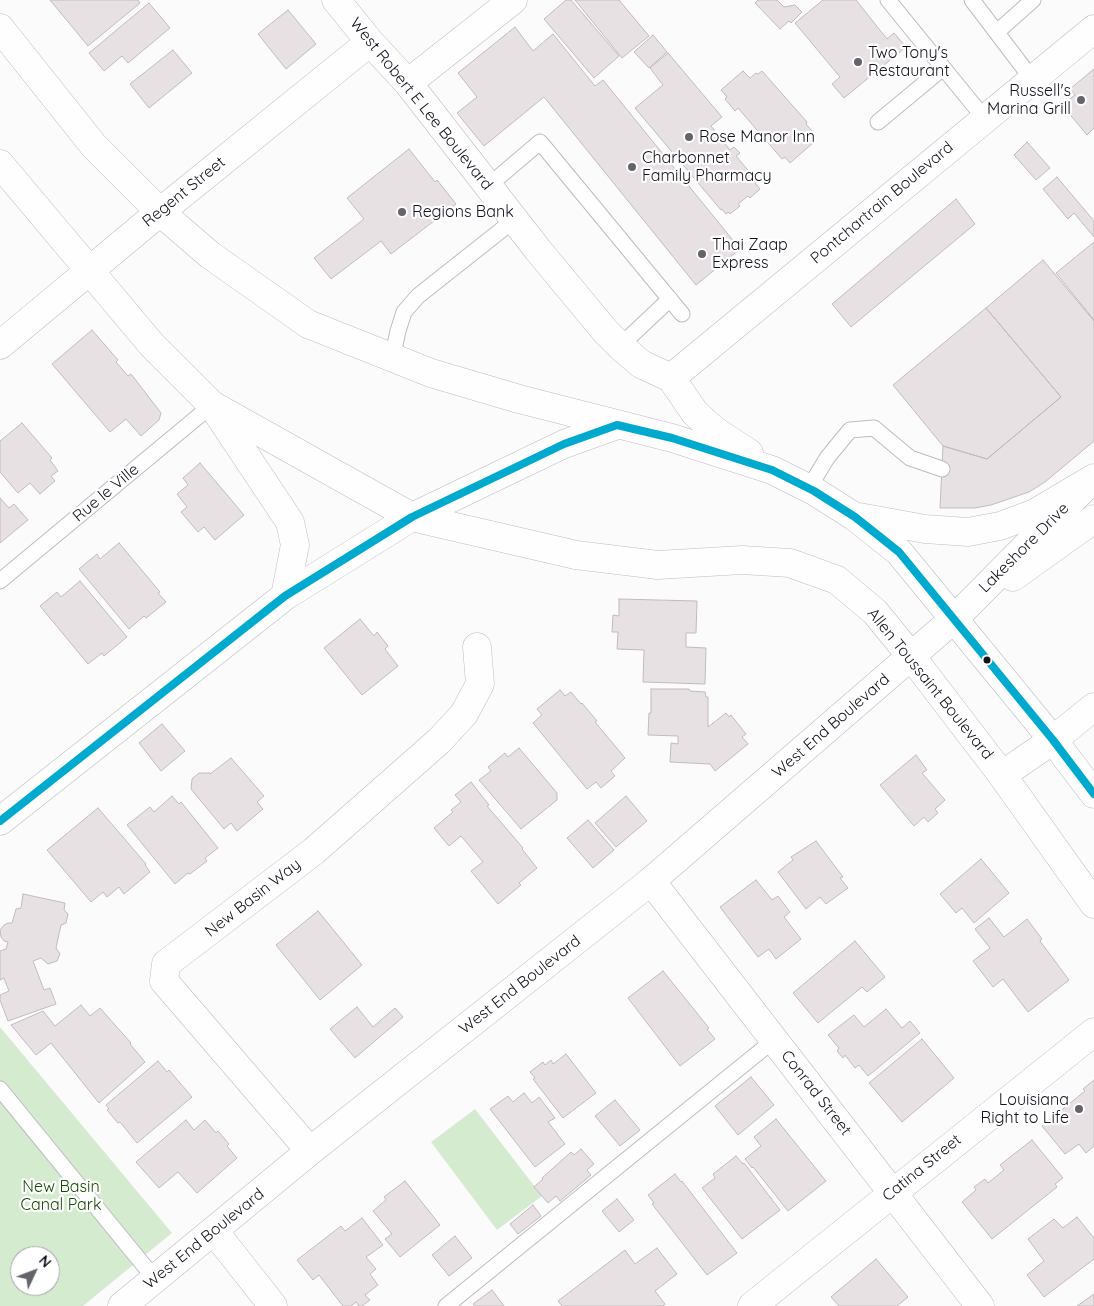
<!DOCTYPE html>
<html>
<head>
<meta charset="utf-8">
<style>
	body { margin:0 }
	#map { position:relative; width:1094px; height:1306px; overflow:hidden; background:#fbfbfb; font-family:Quicksand,sans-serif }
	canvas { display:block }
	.north { position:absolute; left:10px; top:1246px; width:50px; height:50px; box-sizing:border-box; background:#fff; border:1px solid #a1a0a5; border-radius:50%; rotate:47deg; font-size:14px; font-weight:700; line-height:20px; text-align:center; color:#14121d }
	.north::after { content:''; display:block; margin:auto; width:18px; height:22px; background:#65646b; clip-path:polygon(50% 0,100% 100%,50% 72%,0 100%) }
</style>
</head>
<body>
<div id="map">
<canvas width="1094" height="1306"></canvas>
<div class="north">N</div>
</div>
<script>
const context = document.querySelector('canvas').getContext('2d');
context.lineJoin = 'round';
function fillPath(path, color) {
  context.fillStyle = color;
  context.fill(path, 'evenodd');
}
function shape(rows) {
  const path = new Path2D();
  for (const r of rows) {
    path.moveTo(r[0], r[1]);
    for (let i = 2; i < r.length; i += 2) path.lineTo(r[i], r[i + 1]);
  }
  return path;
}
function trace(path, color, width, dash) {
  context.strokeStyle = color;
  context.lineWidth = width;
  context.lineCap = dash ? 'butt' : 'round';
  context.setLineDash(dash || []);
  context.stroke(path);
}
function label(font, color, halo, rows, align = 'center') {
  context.font = font + ' Quicksand,sans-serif';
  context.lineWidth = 4.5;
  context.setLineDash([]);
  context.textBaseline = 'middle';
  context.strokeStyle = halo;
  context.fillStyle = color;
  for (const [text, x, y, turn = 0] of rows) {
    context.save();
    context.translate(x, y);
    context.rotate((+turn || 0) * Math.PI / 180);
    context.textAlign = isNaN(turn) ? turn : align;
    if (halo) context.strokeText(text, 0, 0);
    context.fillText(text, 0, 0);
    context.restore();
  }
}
fillPath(shape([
	[0,1027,172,1233,83,1306,0,1306],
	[20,1256,50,1256,50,1286,20,1286],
	[475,1109,542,1196,497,1230,431,1142]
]), '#d5ebd0');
const building = shape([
	[50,0,138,0,140,3,88,46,50,0],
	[566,0,571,0,619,56,594,78,544,19,566,0],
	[575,0,619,0,649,36,622,58,575,0],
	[758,0,777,0,784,7,795,5,802,12,791,23,789,21,780,29,755,3,758,0],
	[823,0,856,0,887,39,894,33,906,47,844,98,832,84,840,77,795,23,823,0],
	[149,3,170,28,128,63,122,56,104,71,89,53,149,3],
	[288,10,316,44,286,69,258,34,288,10],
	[515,27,533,51,553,34,595,86,603,80,740,249,696,285,544,97,484,146,457,113,477,97,458,73,515,27],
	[653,35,667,52,649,68,634,52,653,35],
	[173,50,192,73,149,108,130,84,173,50],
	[668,53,722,117,711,126,730,150,734,147,740,153,736,156,757,181,755,183,760,189,750,198,748,196,738,204,740,206,730,214,728,212,726,214,722,209,721,210,635,108,663,85,650,68,668,53],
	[1094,69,1094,128,1087,135,1062,105,1075,95,1070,89,1094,69],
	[743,71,750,78,756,73,758,74,762,71,807,122,806,124,812,131,808,138,813,143,790,163,785,157,782,159,738,108,735,111,725,99,727,97,721,90,743,71],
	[1027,142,1050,168,1036,180,1014,155,1027,142],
	[409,149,435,182,437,180,456,204,391,254,381,241,331,279,314,258,364,219,347,198,409,149],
	[1057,177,1094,221,1094,237,1074,213,1068,219,1043,189,1057,177],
	[956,199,975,224,851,327,832,304,956,199],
	[1094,242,1094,320,1056,273,1094,242],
	[1043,260,1094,321,1094,441,1045,482,1029,492,991,505,975,508,940,508,943,446,987,459,1061,397,986,308,1043,260],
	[986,308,1061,397,987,459,943,446,893,385,986,308],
	[92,330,118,360,116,362,128,376,131,374,161,413,159,420,141,436,126,419,110,432,52,364,92,330],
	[22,423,52,458,50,460,58,471,51,476,55,481,40,494,30,483,18,493,0,472,0,441,22,423],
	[200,463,244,515,215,540,204,527,198,532,181,512,187,507,177,494,188,485,183,478,200,463],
	[0,498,9,508,14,504,28,520,0,543,0,498],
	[119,543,160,592,158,593,166,602,146,618,144,616,129,629,79,569,97,554,100,559,119,543],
	[80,581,127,637,104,656,102,653,88,664,40,606,57,592,61,597,80,581],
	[619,599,697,601,696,633,686,633,686,647,706,648,705,684,643,682,644,650,617,649,618,632,612,632,613,615,619,616,619,599],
	[360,619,374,636,377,632,388,646,385,649,398,666,362,695,324,648,360,619],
	[651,689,689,689,690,691,705,692,706,697,708,697,708,727,726,713,729,717,731,715,746,734,742,737,748,744,715,771,710,764,670,762,671,743,678,744,678,736,648,735,649,713,651,713,651,689],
	[560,690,565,696,571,692,581,704,582,703,597,721,595,722,625,758,611,771,615,776,601,788,596,782,587,789,533,723,542,715,537,709,560,690],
	[162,724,185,751,161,771,139,743,162,724],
	[519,748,557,793,557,800,521,829,479,780,491,771,488,767,505,753,508,757,519,748],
	[916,755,927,770,922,773,945,800,935,809,938,813,928,822,924,817,914,826,880,785,916,755],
	[231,758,264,796,257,802,263,809,237,831,231,823,224,829,191,789,192,779,199,773,210,773,210,774,231,758],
	[471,782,489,805,487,806,523,848,522,849,537,868,519,883,521,885,498,904,471,871,483,862,461,836,449,846,434,828,453,812,451,810,461,802,455,795,471,782],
	[172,796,179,804,181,802,218,848,205,858,207,861,190,874,188,873,175,884,127,825,150,807,154,812,172,796],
	[626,796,647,821,616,847,595,823,626,796],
	[98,808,146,864,145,865,150,872,124,894,119,887,107,897,103,892,91,902,47,850,98,808],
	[588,820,614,850,593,868,567,838,588,820],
	[816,841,843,877,840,878,848,888,826,904,820,897,806,909,778,872,793,860,791,857,816,841],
	[981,859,1009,893,974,923,962,908,956,913,940,894,981,859],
	[756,880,772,900,778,896,790,912,784,917,801,939,776,959,769,949,758,957,720,907,756,880],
	[23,894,65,903,64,910,68,914,66,923,61,925,56,948,60,954,57,961,48,964,41,958,33,961,44,990,50,988,56,1004,8,1021,0,1000,0,995,9,991,4,978,0,980,0,951,6,949,8,942,4,941,1,937,0,930,4,925,8,923,12,923,16,909,21,908,23,894],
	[318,911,362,965,320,1000,276,945,318,911],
	[989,918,1004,937,1027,919,1042,939,1040,941,1069,980,1028,1012,1003,979,993,987,973,961,990,948,975,929,989,918],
	[855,941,885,977,867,992,862,987,818,1023,793,993,855,941],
	[663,971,709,1028,707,1029,715,1039,680,1066,628,998,663,971],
	[81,1005,90,1016,100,1008,131,1043,130,1044,145,1062,99,1103,51,1043,36,1055,11,1025,43,1011,55,1026,81,1005],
	[357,1007,373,1027,395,1008,403,1017,355,1058,330,1029,357,1007],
	[886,1009,902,1028,910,1021,920,1033,868,1076,859,1065,855,1068,845,1055,843,1058,837,1051,839,1048,828,1035,854,1015,864,1027,886,1009],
	[922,1039,954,1078,902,1122,869,1083,922,1039],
	[566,1054,596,1093,563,1118,533,1079,535,1078,530,1072,543,1062,545,1065,551,1060,553,1064,566,1054],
	[158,1061,167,1072,169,1070,192,1097,137,1143,120,1122,118,1123,107,1110,109,1109,106,1105,158,1061],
	[751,1077,774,1105,738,1135,715,1106,751,1077],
	[1094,1080,1094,1146,1086,1153,1079,1144,1065,1154,1042,1126,1085,1091,1083,1089,1094,1080],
	[524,1093,532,1103,539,1097,555,1118,548,1122,565,1144,535,1167,490,1109,508,1096,513,1102,524,1093],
	[615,1100,640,1130,620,1146,595,1116,615,1100],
	[776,1119,826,1181,788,1211,753,1167,752,1168,745,1159,761,1146,754,1137,776,1119],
	[186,1120,194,1130,205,1120,216,1133,218,1131,229,1144,227,1146,237,1158,197,1193,178,1172,159,1188,136,1162,186,1120],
	[1032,1140,1063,1178,1055,1184,1057,1187,992,1239,962,1202,976,1190,974,1187,985,1179,988,1183,1004,1170,1000,1165,1032,1140],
	[581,1149,594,1164,587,1170,591,1175,560,1201,556,1196,548,1203,534,1187,543,1179,542,1178,571,1152,574,1155,581,1149],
	[736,1156,743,1164,744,1163,780,1210,742,1239,702,1188,715,1178,713,1174,736,1156],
	[675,1174,681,1182,682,1181,737,1253,707,1275,652,1204,654,1203,648,1195,675,1174],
	[405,1181,440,1225,400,1257,385,1239,392,1234,373,1211,386,1200,384,1197,405,1181],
	[617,1199,634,1220,619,1232,602,1211,617,1199],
	[533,1205,541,1216,518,1234,510,1224,533,1205],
	[1077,1217,1094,1238,1094,1259,1044,1297,1027,1275,1044,1261,1028,1239,1054,1219,1063,1228,1077,1217],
	[362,1218,383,1245,366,1257,376,1269,370,1274,378,1285,365,1295,370,1300,362,1306,359,1306,356,1302,351,1306,343,1306,319,1275,313,1280,297,1260,341,1226,345,1231,362,1218],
	[455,1236,472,1258,449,1276,432,1255,455,1236],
	[657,1248,677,1274,655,1291,665,1304,663,1306,562,1306,558,1301,625,1250,635,1264,657,1248],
	[876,1259,908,1297,897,1306,839,1306,831,1297,876,1259],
	[492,1290,504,1306,475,1306,473,1304,492,1290],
	[1094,1294,1094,1306,1077,1306,1094,1294]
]);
fillPath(building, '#e8e1e4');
trace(building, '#c1bbbd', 1);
const service = shape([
	[888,0,985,119],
	[972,0,1032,79],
	[997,32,1033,0],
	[878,122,943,68],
	[487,187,540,142,682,314],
	[620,346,670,299],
	[392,359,398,331,404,312,418,296,514,220],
	[809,488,827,458,850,430,874,428,910,458,942,469],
	[0,581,212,405],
	[0,1089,155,1279],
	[446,1306,774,1040]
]);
const minor = shape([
	[336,0,370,42,408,83,538,250,606,332,620,346,641,364,671,378,1094,29],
	[408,83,513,0],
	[0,345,160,212,370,42],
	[1002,775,1053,740,1094,707],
	[651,881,980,1306],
	[310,1151,164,981,166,964,314,851,439,741,464,714,480,684,477,647],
	[214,1231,273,1306],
	[752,1306,1094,1032]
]);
const tertiary = shape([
	[1013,577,1094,519],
	[955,618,1082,490]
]);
const secondary = shape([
	[0,28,94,146,160,212,210,255,308,324,431,373,519,399,672,438,772,470,814,491,855,517,899,552,1053,740,1094,794],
	[0,164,152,345,212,405,412,517,576,555,658,565,742,560,790,563,837,580,875,612,911,656,1002,775,1094,904],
	[671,378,695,413,714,430,749,453],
	[216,411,290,522,295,545,285,596],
	[859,517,925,529,968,532,1000,526,1035,513,1094,478],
	[0,821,285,596,412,517,564,444,617,425],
	[122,1306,310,1151,651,881,955,618]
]);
trace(service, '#bdbcc2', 17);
trace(minor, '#bdbcc2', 29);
trace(tertiary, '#bdbcc2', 29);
trace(secondary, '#bdbcc2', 29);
trace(service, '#fefefe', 15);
trace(minor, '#fefefe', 28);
trace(tertiary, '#fefefe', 28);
trace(secondary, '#fefefe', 28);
trace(shape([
	[617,425,672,438,772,470,814,491,855,517,899,552,1053,740,1094,794],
	[0,821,285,596,412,517,564,444,617,425]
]), '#00a9ce', 8);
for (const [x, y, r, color] of [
	[858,62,5,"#65646b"],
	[1081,100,5,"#65646b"],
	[689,137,5,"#65646b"],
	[632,167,5,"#65646b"],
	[402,212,5,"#65646b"],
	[702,254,5,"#65646b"],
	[987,660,4.5,"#14121d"],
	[1079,1109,5,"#65646b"]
]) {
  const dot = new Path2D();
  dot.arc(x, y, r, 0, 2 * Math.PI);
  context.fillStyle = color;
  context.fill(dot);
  trace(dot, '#fff', 2);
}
label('16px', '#14121d', '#fff', [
	["Two Tony's",868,53],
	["Restaurant",868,71],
	["Russell's",1071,91,"right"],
	["Marina Grill",1071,109,"right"],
	["Rose Manor Inn",699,137],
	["Charbonnet",642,158],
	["Family Pharmacy",642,176],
	["Regions Bank",412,212],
	["Thai Zaap",712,245],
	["Express",712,263],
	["Louisiana",1069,1100,"right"],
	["Right to Life",1069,1118,"right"]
], 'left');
label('16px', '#14121d', '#fff', [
	["West Robert E Lee Boulevard",421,104,51],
	["Regent Street",184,192,-39],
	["Pontchartrain Boulevard",882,203,-40],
	["Rue le Ville",106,493,-40],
	["Lakeshore Drive",1024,548,-45],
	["Allen Toussaint Boulevard",930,684,51],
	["West End Boulevard",831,726,-41],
	["New Basin Way",253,898,-38],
	["West End Boulevard",520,985,-38],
	["Conrad Street",816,1093,52],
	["Catina Street",922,1168,-39],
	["West End Boulevard",204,1239,-39]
]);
label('16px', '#154c05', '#fff', [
	["New Basin",61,1187],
	["Canal Park",61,1205]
]);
</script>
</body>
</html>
